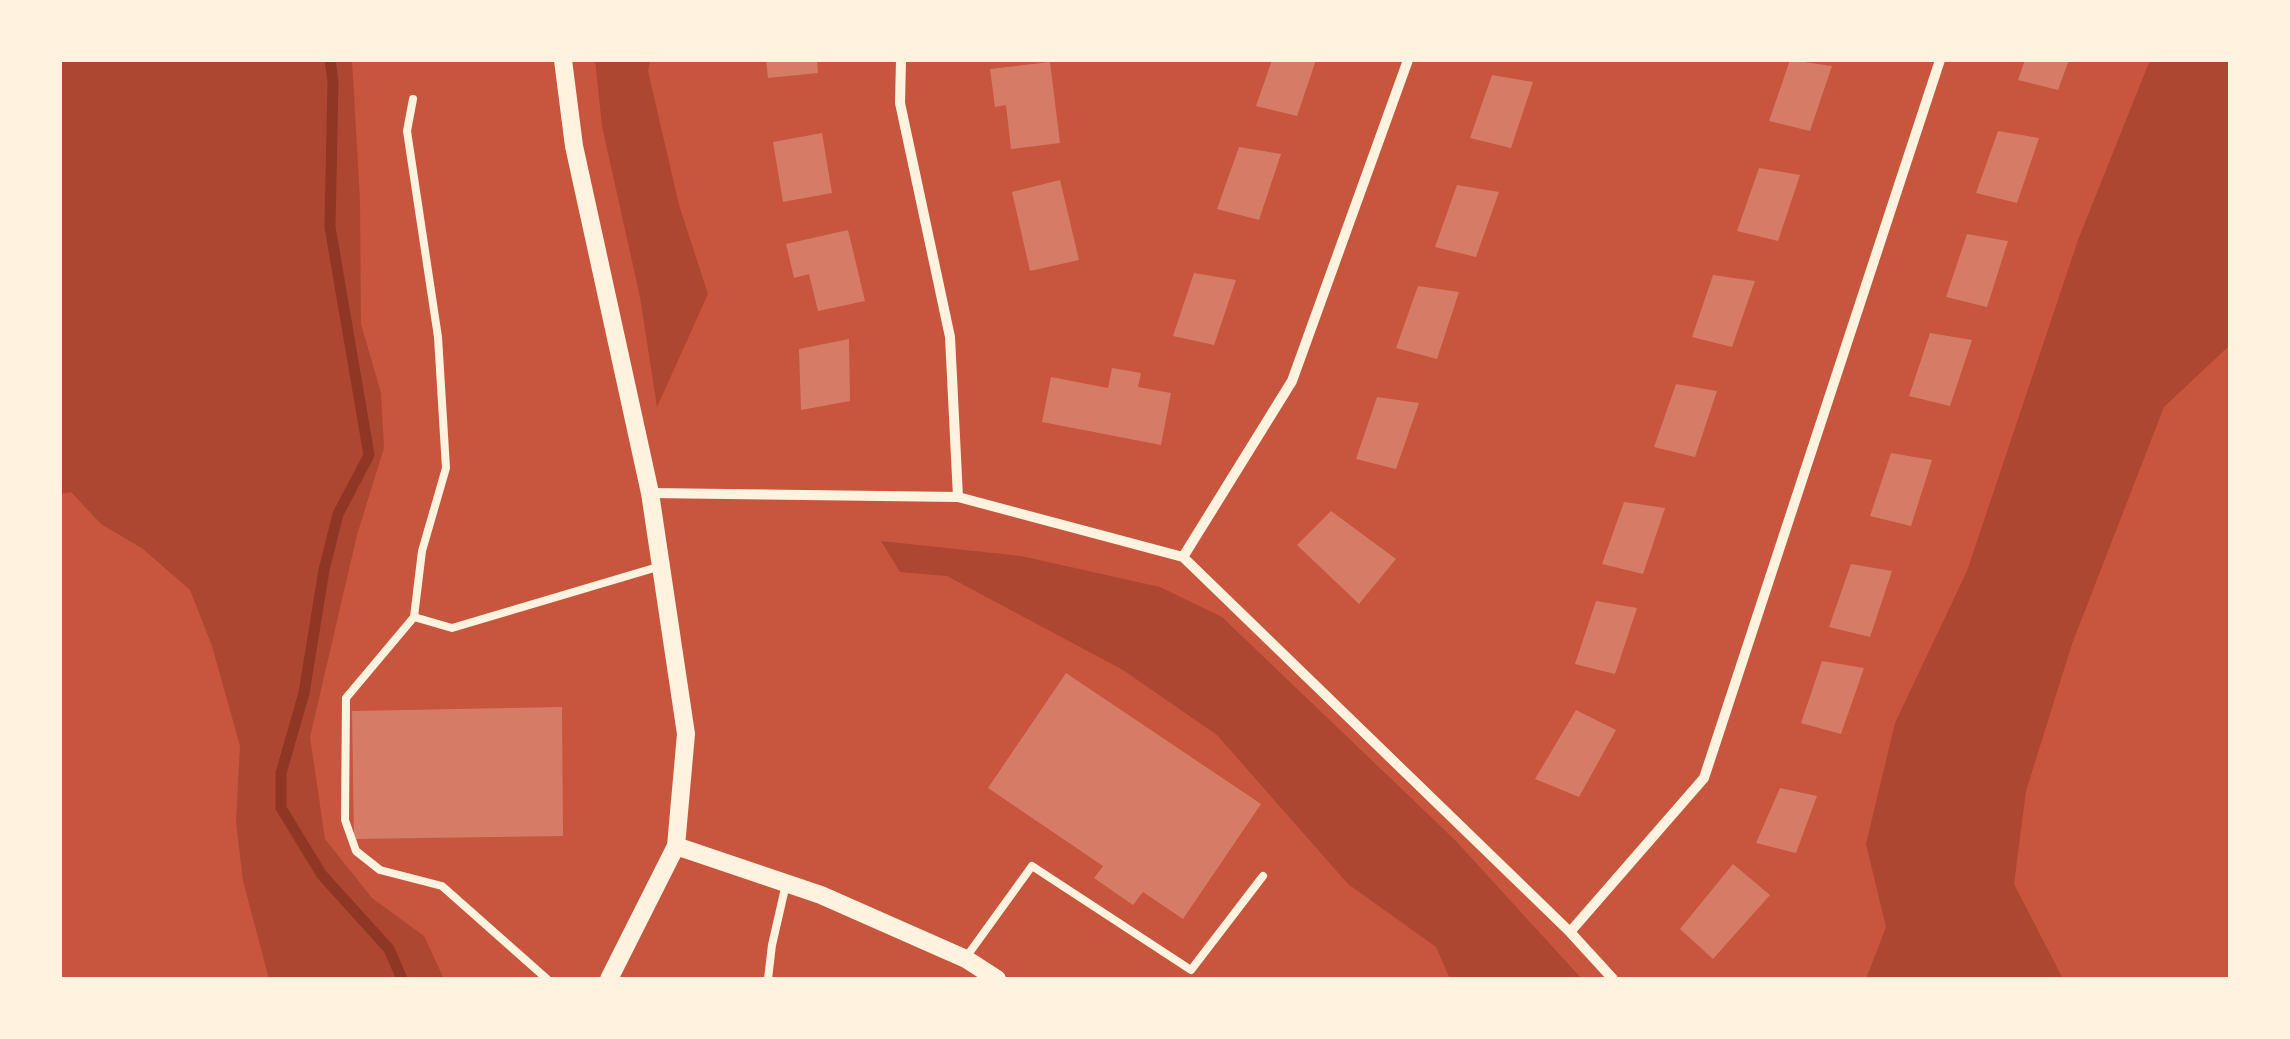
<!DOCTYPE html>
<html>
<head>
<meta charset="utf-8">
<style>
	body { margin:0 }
	#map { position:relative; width:2290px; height:1039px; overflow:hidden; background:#c8553d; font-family:"Exo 2",sans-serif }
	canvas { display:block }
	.frame { position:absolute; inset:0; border:62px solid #fff3e0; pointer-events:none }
</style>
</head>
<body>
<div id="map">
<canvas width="2290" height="1039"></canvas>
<div class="frame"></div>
</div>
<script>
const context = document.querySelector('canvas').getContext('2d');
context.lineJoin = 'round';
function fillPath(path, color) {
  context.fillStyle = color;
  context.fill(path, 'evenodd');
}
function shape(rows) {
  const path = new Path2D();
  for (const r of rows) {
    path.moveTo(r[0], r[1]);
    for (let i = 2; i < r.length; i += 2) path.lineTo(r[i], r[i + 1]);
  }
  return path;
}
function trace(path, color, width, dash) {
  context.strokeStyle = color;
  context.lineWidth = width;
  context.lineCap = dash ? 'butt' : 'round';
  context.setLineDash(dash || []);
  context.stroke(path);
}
fillPath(shape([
	[60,60,352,60,360,200,361,324,381,393,384,448,357,535,310,737,325,839,372,898,424,936,444,979,269,979,243,881,236,822,240,746,212,646,190,590,143,549,101,524,71,492,60,494],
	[595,60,650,60,648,71,679,205,708,294,657,407,640,297,602,126],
	[2150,60,2230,60,2230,345,2164,407,2072,644,2026,791,2014,884,2063,979,1866,979,1886,927,1866,844,1895,723,1967,571,2078,240],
	[881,541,1021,556,1160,587,1222,617,1455,840,1582,979,1450,979,1436,947,1348,884,1217,735,1123,670,947,576,900,572]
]), '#ae4732');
trace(shape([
	[330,60,333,81,330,227,369,455,338,514,324,570,304,693,281,773,281,808,322,875,389,949,402,979]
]), '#8f3625', 11);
fillPath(shape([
	[766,60,817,60,818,73,768,78],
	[1272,60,1316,60,1297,116,1256,106],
	[1790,60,1832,66,1810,131,1769,121],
	[2025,60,2069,60,2058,90,2018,80],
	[1050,62,1060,143,1011,149,1006,105,995,107,990,69],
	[1492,75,1533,82,1511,148,1470,138],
	[1998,131,2039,138,2017,203,1976,193],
	[822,133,832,193,783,202,773,142],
	[1239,147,1281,154,1259,220,1217,209],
	[1759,168,1800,175,1778,241,1737,231],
	[1060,180,1079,260,1030,271,1012,192],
	[1457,185,1499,192,1476,257,1435,247],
	[848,230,865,301,818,311,809,274,794,278,786,244],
	[1967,234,2008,241,1987,307,1946,297],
	[1194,273,1236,280,1214,345,1173,336],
	[1713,275,1755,281,1732,347,1692,337],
	[1418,286,1459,292,1437,359,1396,348],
	[1930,333,1972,340,1950,406,1909,396],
	[849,339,850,401,801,410,799,349],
	[1112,368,1141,373,1138,387,1171,393,1161,445,1042,422,1051,377,1108,388],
	[1676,384,1717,391,1695,457,1654,447],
	[1377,397,1419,403,1396,469,1356,459],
	[1891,453,1932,460,1911,526,1870,516],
	[1624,502,1665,508,1643,574,1602,564],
	[1331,511,1396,559,1359,604,1297,545],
	[1851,564,1892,571,1870,637,1829,627],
	[1596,601,1637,608,1615,674,1575,664],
	[1822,661,1864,668,1841,734,1801,723],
	[1066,673,1261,804,1183,919,1143,892,1133,905,1094,878,1103,866,988,788],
	[562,707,563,836,354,839,352,711],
	[1576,710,1616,730,1579,797,1535,779],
	[1780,788,1817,796,1796,853,1756,843],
	[1733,864,1770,895,1713,959,1680,929]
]), '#d67c66');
trace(shape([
	[413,99,407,131,438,337,446,468,422,551,414,617,452,628,661,566],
	[414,617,346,698,345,820,356,851,380,870,442,886,547,979],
	[967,956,1032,866,1191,970,1263,876],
	[768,979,772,945,786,884]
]), '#fff3e0', 8);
trace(shape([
	[901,60,900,103,950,337,958,497],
	[650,493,958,497,1183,557,1570,932,1613,979],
	[1183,557,1292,381,1408,60],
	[1570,932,1704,778,1940,60]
]), '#fff3e0', 10);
trace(shape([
	[563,60,574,146,650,493,686,734,676,846,609,979],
	[676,846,821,895,966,959,997,979]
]), '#fff3e0', 18);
</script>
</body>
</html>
